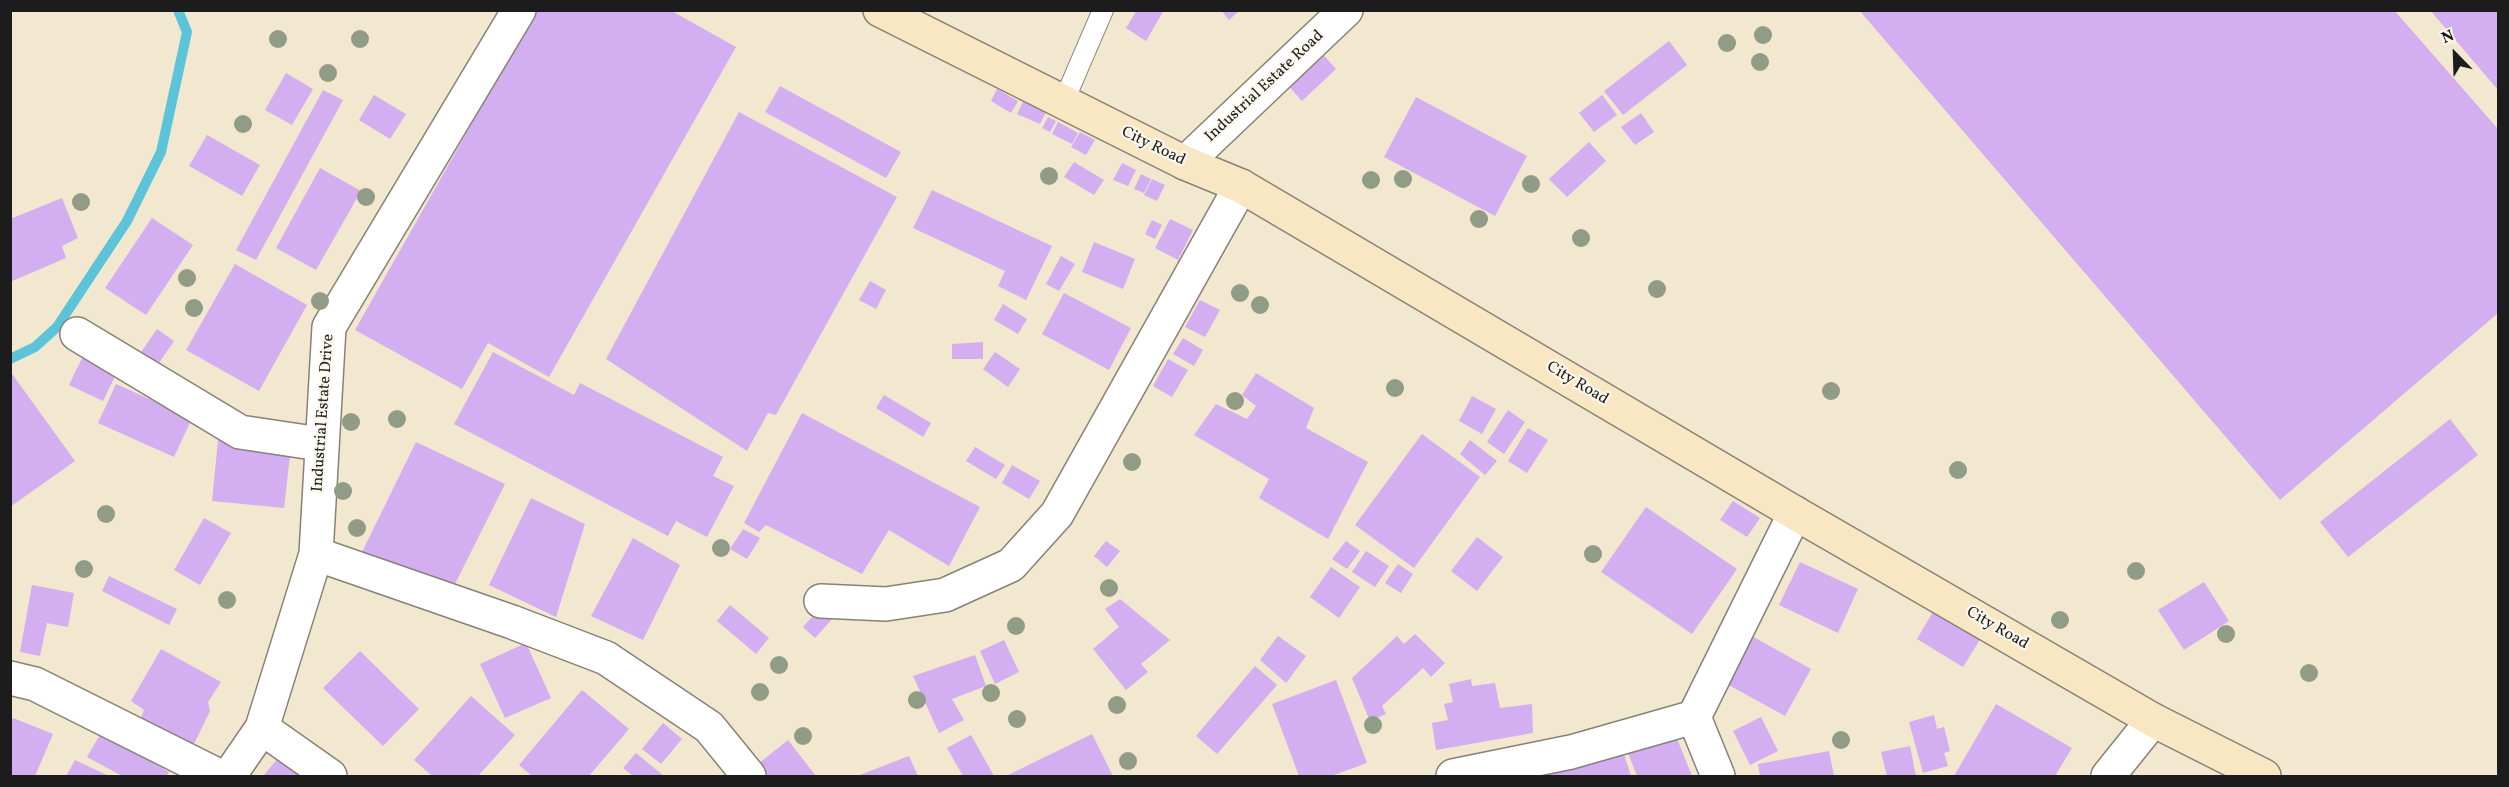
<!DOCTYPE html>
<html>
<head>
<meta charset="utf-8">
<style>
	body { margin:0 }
	#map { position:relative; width:2509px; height:787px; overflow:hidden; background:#f1e8cf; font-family:Vollkorn,serif }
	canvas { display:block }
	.frame { position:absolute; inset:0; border:12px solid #1c1c1c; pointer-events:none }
	.north { position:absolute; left:2425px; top:24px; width:60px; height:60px; -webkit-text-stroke:4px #fbf7ec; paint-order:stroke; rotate:337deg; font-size:16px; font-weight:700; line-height:24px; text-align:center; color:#1c1c1c }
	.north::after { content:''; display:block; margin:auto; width:21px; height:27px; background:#1c1c1c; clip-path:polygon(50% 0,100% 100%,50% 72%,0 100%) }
</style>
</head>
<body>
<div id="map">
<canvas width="2509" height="787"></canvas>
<div class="frame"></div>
<div class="north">N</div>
</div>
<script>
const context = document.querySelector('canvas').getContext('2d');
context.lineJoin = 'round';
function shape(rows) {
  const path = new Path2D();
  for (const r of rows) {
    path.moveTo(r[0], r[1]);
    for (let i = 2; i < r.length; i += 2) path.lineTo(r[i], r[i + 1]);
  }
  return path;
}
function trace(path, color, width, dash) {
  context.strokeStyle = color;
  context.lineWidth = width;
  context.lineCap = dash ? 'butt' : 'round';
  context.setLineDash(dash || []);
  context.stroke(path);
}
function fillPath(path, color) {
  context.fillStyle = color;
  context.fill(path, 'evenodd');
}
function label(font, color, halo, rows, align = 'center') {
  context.font = font + ' Vollkorn,serif';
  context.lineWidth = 4.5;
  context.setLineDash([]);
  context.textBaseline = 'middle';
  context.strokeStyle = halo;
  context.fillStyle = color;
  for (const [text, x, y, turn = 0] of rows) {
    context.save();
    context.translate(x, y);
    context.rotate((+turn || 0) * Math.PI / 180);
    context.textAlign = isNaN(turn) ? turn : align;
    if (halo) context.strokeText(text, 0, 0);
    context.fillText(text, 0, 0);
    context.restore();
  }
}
trace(shape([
	[10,359,35,347,57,327,127,221,161,152,187,32,178,10]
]), '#5cc3d9', 10);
fillPath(shape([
	[536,10,670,10,736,47,549,377,488,343,462,389,355,330],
	[1137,10,1164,10,1146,41,1126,28],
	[1221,10,1240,10,1229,20],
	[1859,10,2394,10,2498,129,2498,313,2280,500],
	[2430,10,2498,10,2498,90],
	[1669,41,1687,65,1623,115,1604,91],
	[1319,50,1336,69,1302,101,1284,81],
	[286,73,313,89,292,125,265,110],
	[780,86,901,152,886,178,765,112],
	[997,89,1018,101,1011,113,991,101],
	[323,90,343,100,256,260,236,250],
	[374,95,406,114,390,139,359,120],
	[1602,95,1617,115,1594,132,1579,113],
	[1416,97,1527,156,1495,216,1384,157],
	[1024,100,1047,110,1040,124,1017,114],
	[739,112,897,197,776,415,768,413,747,451,606,359],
	[1641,113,1654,132,1635,145,1621,127],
	[1048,117,1056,121,1050,132,1042,128],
	[1058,122,1078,133,1072,144,1052,134],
	[1080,132,1095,140,1086,155,1071,147],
	[207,135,260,165,242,196,189,166],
	[1589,142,1606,161,1567,197,1549,179],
	[1074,162,1104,180,1094,195,1064,177],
	[1122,163,1136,170,1128,186,1113,180],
	[320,168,361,191,316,270,276,248],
	[1141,174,1151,179,1144,193,1134,189],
	[1152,179,1165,185,1157,201,1144,195],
	[932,190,1052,246,1026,300,998,286,1005,271,913,228],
	[62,198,78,238,62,246,66,258,10,282,10,219],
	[152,218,193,245,146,315,105,288],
	[1170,219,1193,230,1178,260,1155,248],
	[1152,220,1162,225,1155,239,1145,234],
	[1094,242,1135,259,1123,289,1082,272],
	[1061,256,1075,264,1059,291,1046,284],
	[235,264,307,305,259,391,186,350],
	[870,281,886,290,876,309,859,300],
	[1064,293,1131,328,1109,370,1042,334],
	[1200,300,1220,310,1205,337,1185,327],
	[1003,304,1027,319,1018,334,994,320],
	[157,329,174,341,156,367,139,355],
	[1183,338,1203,350,1194,366,1173,354],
	[983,342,983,359,952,359,952,344],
	[85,352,119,368,103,401,69,385],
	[493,352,574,395,580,383,723,457,713,476,734,486,707,537,676,521,668,536,454,424],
	[995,352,1020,369,1008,387,983,369],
	[1168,359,1188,370,1172,397,1153,386],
	[10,371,75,461,10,507],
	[1256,373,1314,408,1306,428,1368,462,1328,539,1259,498,1269,479,1194,435,1216,404,1247,419,1256,406,1242,395],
	[116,384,192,418,174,457,98,423],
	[884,395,931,423,923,437,876,408],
	[1472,396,1496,409,1482,434,1459,421],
	[1508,410,1525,422,1504,454,1487,442],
	[802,413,980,507,949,566,889,530,862,574,766,525,759,532,744,523],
	[2450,419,2478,455,2348,557,2320,522],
	[1528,428,1548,440,1527,473,1508,461],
	[1422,434,1480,477,1414,568,1355,525],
	[218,440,291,447,284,508,212,501],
	[1470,440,1497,461,1485,475,1460,454],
	[416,442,505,484,450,594,362,552],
	[975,447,1005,465,996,479,966,461],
	[1012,465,1040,481,1029,499,1002,483],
	[531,498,585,524,556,617,489,585],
	[1733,501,1760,518,1747,537,1720,520],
	[1646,507,1737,569,1692,634,1601,572],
	[204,518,231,533,200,585,174,570],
	[743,529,760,538,747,559,730,549],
	[1477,537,1503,557,1477,591,1451,571],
	[633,538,680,565,643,640,591,616],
	[1106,541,1120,551,1107,567,1094,556],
	[1346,541,1360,551,1347,569,1332,559],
	[1366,551,1389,566,1375,587,1352,572],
	[1800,562,1858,589,1838,633,1779,605],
	[1398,564,1413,574,1401,593,1385,583],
	[1331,567,1360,587,1339,618,1310,597],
	[109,576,177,609,169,625,102,591],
	[2204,582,2229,621,2184,650,2158,610],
	[32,585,74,593,68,627,47,623,40,656,20,652],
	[1120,599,1170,640,1141,664,1148,672,1126,690,1093,649,1119,627,1105,609],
	[730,605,769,638,756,654,717,621],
	[822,606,834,617,815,638,803,627],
	[1934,610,1981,638,1963,667,1917,639],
	[1415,634,1445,663,1431,677,1423,668,1382,706,1386,714,1370,721,1352,678,1397,636,1404,644],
	[1750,635,1811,669,1785,716,1723,682],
	[1278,636,1306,656,1286,683,1260,660],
	[1004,640,1019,672,995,684,980,651],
	[526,643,551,698,505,718,480,664],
	[161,649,221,682,208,702,210,711,194,744,141,718,144,710,131,701],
	[360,651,419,709,383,746,323,688],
	[975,655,986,686,952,699,964,720,939,733,913,676],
	[1255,666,1277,685,1217,754,1196,736],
	[1471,679,1472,686,1495,683,1500,708,1532,704,1533,733,1436,750,1432,723,1448,720,1444,704,1453,702,1449,684],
	[1336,680,1367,763,1331,776,1299,776,1272,704],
	[582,690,629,729,589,776,532,776,519,765],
	[471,696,515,735,478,776,432,776,414,760],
	[1996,704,2072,748,2055,776,1954,776],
	[1934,715,1937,729,1944,727,1950,751,1944,753,1948,766,1923,773,1909,722],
	[1761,717,1778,751,1750,765,1733,731],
	[13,718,53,734,35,776,10,776,10,723],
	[1670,721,1692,776,1637,776,1623,740],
	[663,723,682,739,661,764,642,749],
	[101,733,169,772,167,776,122,776,87,757],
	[1092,734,1113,776,1006,776],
	[971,735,994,776,963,776,947,748],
	[1619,739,1631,776,1502,776],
	[788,740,816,776,752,776,748,772],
	[1910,746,1916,776,1887,776,1881,752],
	[285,750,315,776,263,776],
	[1829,751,1834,776,1760,776,1758,764],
	[636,753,664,776,633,776,623,768],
	[909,756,918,776,857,776],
	[75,760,109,776,66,776]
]), '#d3aef0');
const service = shape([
	[1063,103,1103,10]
]);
const minor = shape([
	[1185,163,1346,10],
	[77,334,240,432,320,444],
	[316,554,512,622,606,658,709,727,749,776],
	[821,601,886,604,945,595,1011,565,1057,514,1241,186],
	[10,678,35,684,219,776],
	[1694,717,1718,776],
	[262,728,330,776],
	[229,776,262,728,316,554,329,327,519,10],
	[1453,776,1571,752,1694,717,1795,513],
	[2108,776,2153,720]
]);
const secondary = shape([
	[880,10,1185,163,1241,186,1795,513,2153,720,2264,776]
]);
trace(service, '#868276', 22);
trace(minor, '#868276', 36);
trace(secondary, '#868276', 36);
trace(service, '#fff', 20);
trace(minor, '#fff', 33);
trace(secondary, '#f9e7c3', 33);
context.fillStyle = '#909c85';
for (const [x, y] of [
	[1763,35],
	[278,39],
	[360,39],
	[1727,43],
	[1760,62],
	[328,73],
	[243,124],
	[1049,176],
	[1403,179],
	[1371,180],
	[1531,184],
	[366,197],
	[81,202],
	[1479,219],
	[1581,238],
	[187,278],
	[1657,289],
	[1240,293],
	[320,301],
	[1260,305],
	[194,308],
	[1395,388],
	[1831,391],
	[1235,401],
	[397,419],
	[351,422],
	[1132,462],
	[1958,470],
	[343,491],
	[106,514],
	[357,528],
	[721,548],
	[1593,554],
	[84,569],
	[2136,571],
	[1109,588],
	[227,600],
	[2060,620],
	[1016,626],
	[2226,634],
	[779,665],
	[2309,673],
	[760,692],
	[991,693],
	[917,700],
	[1117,705],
	[1017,719],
	[1373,725],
	[803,736],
	[1841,740],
	[1128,761]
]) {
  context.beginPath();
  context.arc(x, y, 9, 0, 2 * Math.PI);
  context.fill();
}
label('16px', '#1c1c1c', '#fbf7ec', [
	["Industrial Estate Road",1265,87,-43],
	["City Road",1153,147,26],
	["City Road",1577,384,31],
	["Industrial Estate Drive",324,413,-86],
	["City Road",1997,629,30]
]);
</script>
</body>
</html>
